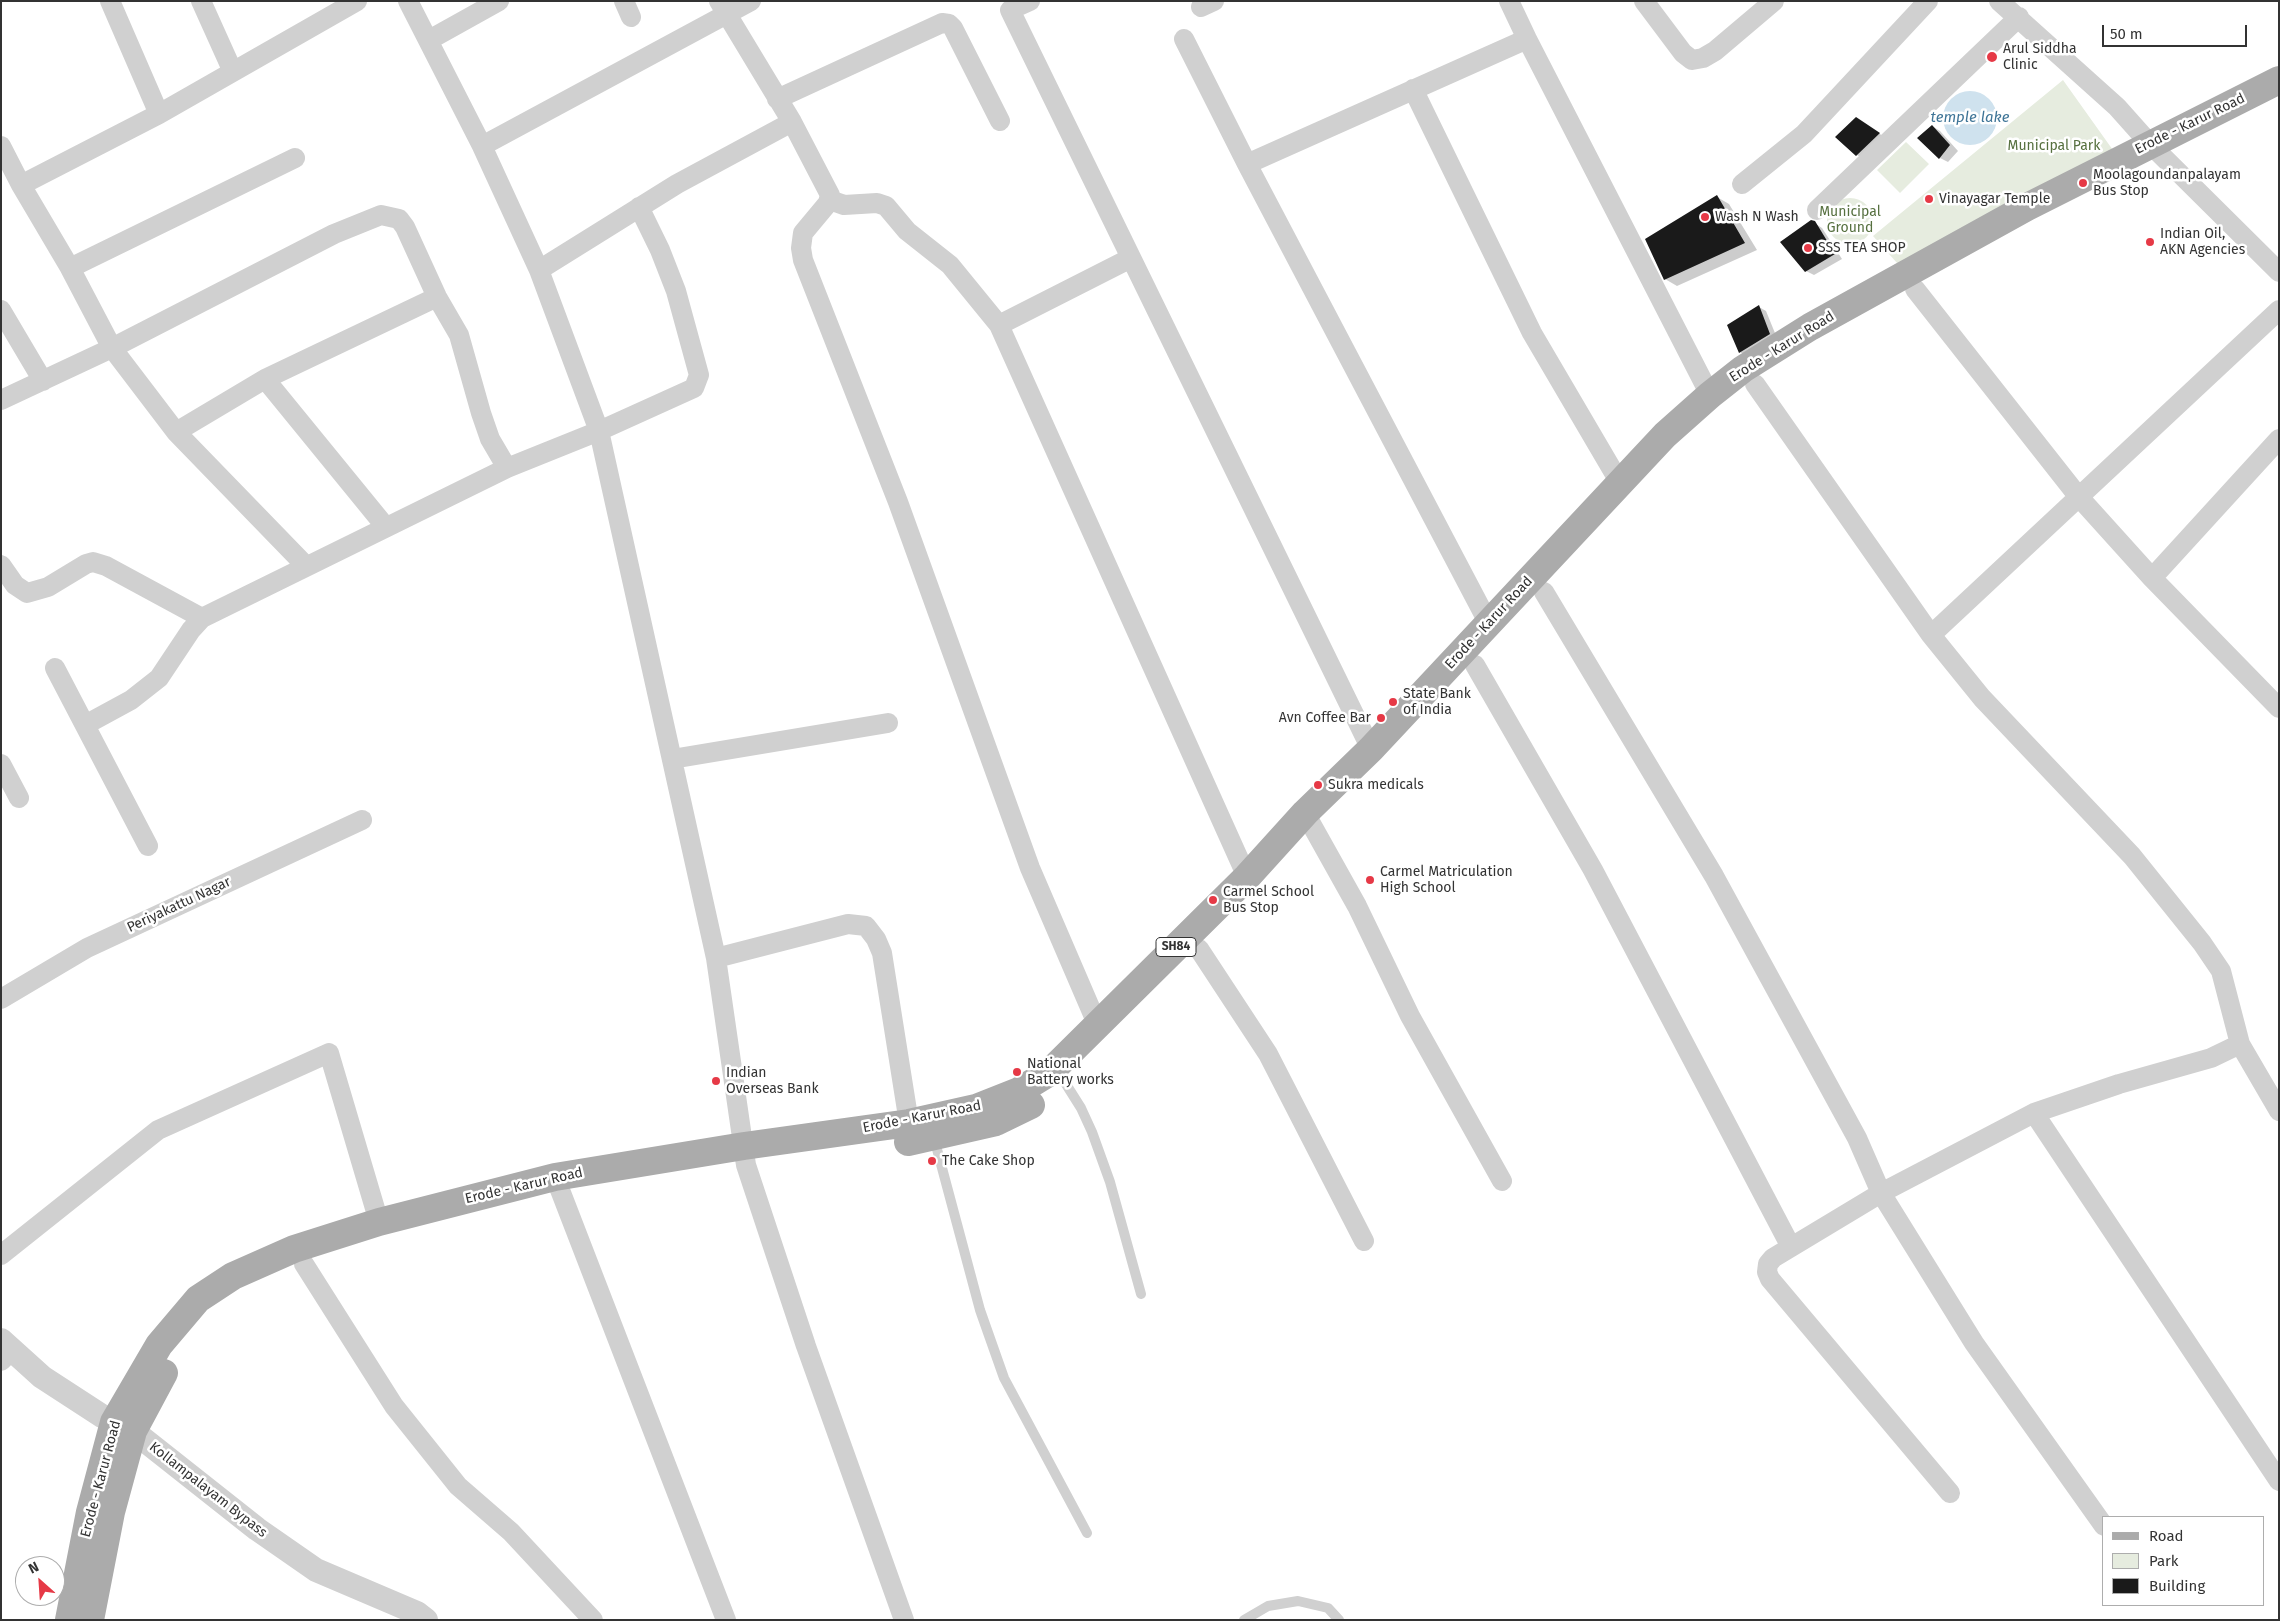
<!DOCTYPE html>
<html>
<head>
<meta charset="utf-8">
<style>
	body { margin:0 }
	#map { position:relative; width:2280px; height:1621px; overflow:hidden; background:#fff; font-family:"Fira Sans",sans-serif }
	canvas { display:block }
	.frame { position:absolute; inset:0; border:2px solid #333; pointer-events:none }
	.legend { position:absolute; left:2102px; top:1516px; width:162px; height:90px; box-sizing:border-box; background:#fff; border:1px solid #adadad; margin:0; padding:6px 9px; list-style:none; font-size:15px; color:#333 }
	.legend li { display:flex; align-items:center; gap:10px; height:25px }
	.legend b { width:25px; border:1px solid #adadad }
	.north { position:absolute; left:15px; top:1556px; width:50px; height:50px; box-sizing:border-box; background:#fff; border:1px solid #adadad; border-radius:50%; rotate:334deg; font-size:14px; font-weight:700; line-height:20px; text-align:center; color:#333 }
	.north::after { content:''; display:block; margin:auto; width:18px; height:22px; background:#e63946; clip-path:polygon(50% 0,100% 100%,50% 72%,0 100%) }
	.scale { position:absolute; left:2102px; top:25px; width:145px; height:22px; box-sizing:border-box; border:2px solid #333; border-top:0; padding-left:6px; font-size:15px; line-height:18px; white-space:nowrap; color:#333; -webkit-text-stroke:4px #fff; paint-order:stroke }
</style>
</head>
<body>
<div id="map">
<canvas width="2280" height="1621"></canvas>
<div class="frame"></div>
<ul class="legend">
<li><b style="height:6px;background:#ababab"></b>Road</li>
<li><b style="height:14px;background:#e6ecdf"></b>Park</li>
<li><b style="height:14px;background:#1a1a1a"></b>Building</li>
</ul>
<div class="north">N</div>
<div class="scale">50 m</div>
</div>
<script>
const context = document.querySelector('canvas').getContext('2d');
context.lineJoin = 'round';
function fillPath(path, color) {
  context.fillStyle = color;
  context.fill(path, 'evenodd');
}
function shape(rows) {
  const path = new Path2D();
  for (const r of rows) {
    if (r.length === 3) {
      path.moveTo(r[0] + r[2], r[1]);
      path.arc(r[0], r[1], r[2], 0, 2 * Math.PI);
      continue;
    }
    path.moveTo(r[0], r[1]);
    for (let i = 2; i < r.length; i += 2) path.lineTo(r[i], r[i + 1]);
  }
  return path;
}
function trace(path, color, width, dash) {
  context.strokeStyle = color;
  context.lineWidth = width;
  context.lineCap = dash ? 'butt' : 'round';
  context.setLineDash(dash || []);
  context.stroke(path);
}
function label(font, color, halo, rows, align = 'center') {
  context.font = font + ' "Fira Sans",sans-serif';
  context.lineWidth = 5;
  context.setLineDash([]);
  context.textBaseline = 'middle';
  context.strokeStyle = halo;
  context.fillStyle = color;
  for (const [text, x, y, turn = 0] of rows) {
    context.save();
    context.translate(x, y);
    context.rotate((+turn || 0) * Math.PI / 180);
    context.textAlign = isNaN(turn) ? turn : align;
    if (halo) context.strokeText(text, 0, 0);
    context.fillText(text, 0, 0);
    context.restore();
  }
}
fillPath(shape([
	[2063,80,2120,160,1913,281,1873,236],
	[1906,142,1929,164,1900,193,1877,170],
	[1850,221,23]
]), '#e6ecdf');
fillPath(shape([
	[1970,118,27]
]), '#cfe2ee');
fillPath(shape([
	[1864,123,1887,139,1865,160,1857,155],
	[1932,126,1940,131,1958,151,1948,162,1940,158],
	[1717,197,1729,204,1757,250,1677,286,1665,279],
	[1811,221,1822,228,1842,259,1814,275,1806,271],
	[1759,307,1766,311,1777,338,1748,357,1740,352]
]), '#0003');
fillPath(shape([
	[1856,117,1880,133,1856,156,1835,137],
	[1932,125,1950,145,1939,159,1917,138],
	[1717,195,1745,243,1664,280,1645,239],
	[1811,220,1815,221,1835,254,1805,272,1780,242],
	[1759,305,1770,334,1739,353,1727,325]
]), '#1a1a1a');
trace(shape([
	[1064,1081,1081,1108,1092,1132,1110,1182,1141,1294],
	[934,1138,980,1310,1004,1378,1087,1533],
	[1244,1620,1268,1606,1298,1601,1328,1608,1339,1620]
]), '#d0d0d0', 10);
trace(shape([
	[110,1,159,114],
	[201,1,233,72],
	[408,1,482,146,539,270,599,431,716,958,746,1165,806,1346,904,1620],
	[624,1,631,17],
	[719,1,792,122,830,195,828,203,803,233,801,248,803,260,898,502,1030,868,1098,1026],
	[1030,1,1010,10,1371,749],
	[1509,1,1527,39,1710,395],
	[1644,1,1683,53,1692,60,1703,58,1715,51,1774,1],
	[1999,1,2117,107,2150,144,2279,272],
	[1201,7,1214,1],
	[1184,39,1247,164,1489,624],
	[429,40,499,1],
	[1413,89,1532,333,1620,483],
	[777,99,942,23,949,24,953,28,1000,121],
	[1,146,21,185,70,268,112,348,176,432,306,566],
	[482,146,751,1],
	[1247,164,1527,39],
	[1742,184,1804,134,1928,1],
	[21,185,159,114,357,1],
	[830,200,844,205,877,203,886,206,907,231,950,265,999,325],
	[1817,210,2019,17],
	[1131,258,999,325,1247,877],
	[70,268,295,158],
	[539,270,677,184,792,122],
	[1915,289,2078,496,2152,578,2279,708],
	[1,310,43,381],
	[265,379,385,526],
	[1755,384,1931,635,1982,698,2132,856,2202,943,2221,971,2240,1044,2279,1111],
	[1,400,112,348,334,234,381,215,399,219,405,227,437,297,459,335,481,413,490,439,507,468],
	[176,432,265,379,437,297],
	[1,565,15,585,27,593,48,587,86,564,93,562,106,566,202,618],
	[2152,578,2279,439],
	[1544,592,1714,876,1857,1138,1881,1193,1974,1343,2104,1526],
	[1931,635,2279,310],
	[1475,665,1593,870,1791,1247],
	[55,668,148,846],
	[85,725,131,700,159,678,191,630,202,618,507,468,599,431,694,388,699,375,676,291,660,250,639,207],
	[672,759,888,723],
	[1,764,19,798],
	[1305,813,1357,906,1410,1016,1502,1181],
	[1199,949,1268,1054,1364,1241],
	[716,958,848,924,866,926,876,939,882,953,909,1123],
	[1,999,87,948,362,820],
	[2034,1113,2279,1481],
	[555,1177,726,1620],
	[1,1255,158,1130,329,1053,379,1222],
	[304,1264,394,1406,458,1486,511,1532,593,1620],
	[1,1361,12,1350],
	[1950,1493,1770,1279,1767,1272,1768,1264,1773,1258,1881,1193,2034,1113,2119,1084,2211,1058,2240,1044]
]), '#d0d0d0', 20);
trace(shape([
	[1,1340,42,1377,102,1416,133,1431,257,1529,316,1570,417,1613,426,1620]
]), '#d0d0d0', 24);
trace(shape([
	[908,1142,996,1122,1031,1105],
	[69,1620,90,1512,114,1422,159,1345,198,1299,233,1276,294,1249,379,1222,555,1177,744,1146,909,1123,976,1108,1019,1091,1050,1072,1247,877,1305,813,1371,749,1665,435,1710,395,1743,369,1810,327,2027,207,2279,80],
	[90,1620,111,1512,133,1431,164,1373]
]), '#ababab', 28);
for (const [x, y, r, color] of [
	[1992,57,6,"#e63946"],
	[2083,183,5,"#e63946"],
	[1929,199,5,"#e63946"],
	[1705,217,5,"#e63946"],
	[2150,242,5,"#e63946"],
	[1808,248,5,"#e63946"],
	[1393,702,5,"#e63946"],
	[1381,718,5,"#e63946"],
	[1318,785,5,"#e63946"],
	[1370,880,5,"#e63946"],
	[1213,900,5,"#e63946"],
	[1017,1072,5,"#e63946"],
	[716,1081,5,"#e63946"],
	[932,1161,5,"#e63946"]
]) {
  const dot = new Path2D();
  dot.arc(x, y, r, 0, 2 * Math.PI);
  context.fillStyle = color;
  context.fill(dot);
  trace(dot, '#fff', 2);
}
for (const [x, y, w] of [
	[1176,947,40]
]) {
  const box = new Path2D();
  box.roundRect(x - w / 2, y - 9.5, w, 19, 4);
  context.fillStyle = '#fff';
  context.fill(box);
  trace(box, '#333', 1);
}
label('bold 12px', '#333', null, [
	["SH84",1176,947]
]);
label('14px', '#333', '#fff', [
	["Arul Siddha",2003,49],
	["Clinic",2003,65],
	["Moolagoundanpalayam",2093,175],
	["Bus Stop",2093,191],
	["Vinayagar Temple",1939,199],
	["Wash N Wash",1715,217],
	["Indian Oil,",2160,234],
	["AKN Agencies",2160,250],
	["SSS TEA SHOP",1818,248],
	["State Bank",1403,694],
	["of India",1403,710],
	["Avn Coffee Bar",1371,718,"right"],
	["Sukra medicals",1328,785],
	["Carmel Matriculation",1380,872],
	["High School",1380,888],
	["Carmel School",1223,892],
	["Bus Stop",1223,908],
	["National",1027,1064],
	["Battery works",1027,1080],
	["Indian",726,1073],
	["Overseas Bank",726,1089],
	["The Cake Shop",942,1161]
], 'left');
label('14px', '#333', '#fff', [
	["Erode - Karur Road",2190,124,-26],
	["Erode - Karur Road",1782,347,-32],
	["Erode - Karur Road",1489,623,-47],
	["Periyakattu Nagar",179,905,-25],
	["Erode - Karur Road",922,1117,-11],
	["Erode - Karur Road",524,1186,-13],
	["Erode - Karur Road",101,1479,-75],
	["Kollampalayam Bypass",208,1490,38]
]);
label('14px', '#56703f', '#fff', [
	["Municipal Park",2054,146],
	["Municipal",1850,212],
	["Ground",1850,228]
]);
label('italic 15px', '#3f7597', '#fff', [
	["temple lake",1970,118]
]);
</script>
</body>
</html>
